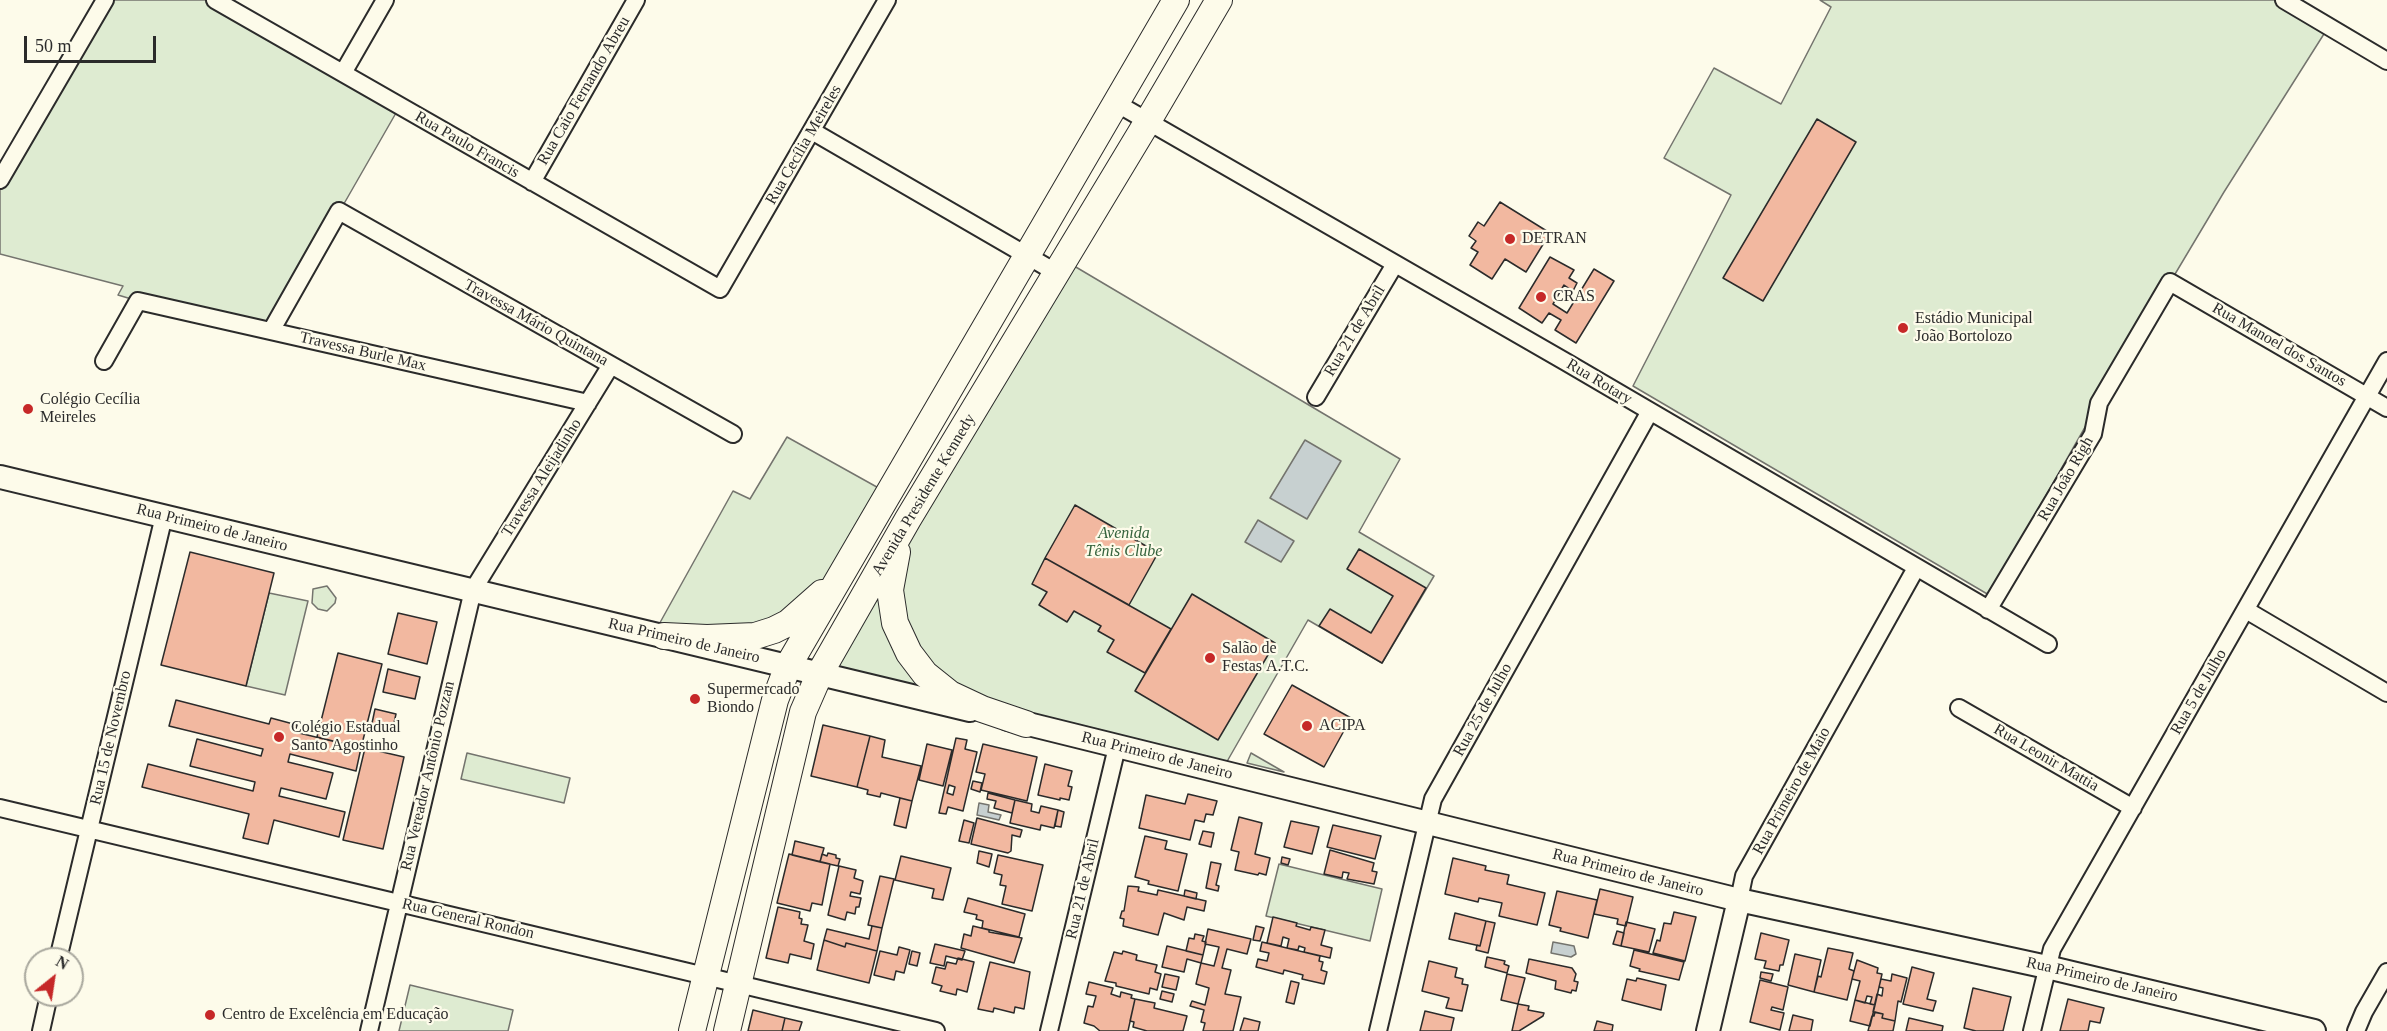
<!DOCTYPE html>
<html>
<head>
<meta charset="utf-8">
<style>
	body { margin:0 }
	#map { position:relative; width:2387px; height:1031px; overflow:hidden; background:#fdfbea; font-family:Georgia,serif }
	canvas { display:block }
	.north { position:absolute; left:24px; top:947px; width:60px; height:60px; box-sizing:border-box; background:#fdfbea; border:2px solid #a9a89e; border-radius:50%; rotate:30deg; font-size:16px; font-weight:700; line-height:24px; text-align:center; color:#2b2b2b }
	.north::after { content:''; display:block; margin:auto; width:21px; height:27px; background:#c62828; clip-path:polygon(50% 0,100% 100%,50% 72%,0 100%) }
	.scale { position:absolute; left:24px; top:36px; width:132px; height:27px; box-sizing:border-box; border:3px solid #2b2b2b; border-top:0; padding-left:8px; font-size:18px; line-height:21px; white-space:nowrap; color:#2b2b2b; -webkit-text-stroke:4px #fdfbea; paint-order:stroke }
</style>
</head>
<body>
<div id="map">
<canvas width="2387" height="1031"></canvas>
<div class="north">N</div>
<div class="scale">50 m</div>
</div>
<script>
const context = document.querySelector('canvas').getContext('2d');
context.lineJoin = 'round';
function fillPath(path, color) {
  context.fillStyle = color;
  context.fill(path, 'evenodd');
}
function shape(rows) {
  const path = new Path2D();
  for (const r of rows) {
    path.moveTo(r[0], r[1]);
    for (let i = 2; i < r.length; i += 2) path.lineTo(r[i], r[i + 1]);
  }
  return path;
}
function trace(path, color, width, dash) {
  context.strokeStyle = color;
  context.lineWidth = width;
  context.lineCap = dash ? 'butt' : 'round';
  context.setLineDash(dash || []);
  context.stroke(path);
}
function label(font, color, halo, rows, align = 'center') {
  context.font = font + ' Georgia,serif';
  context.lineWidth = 4.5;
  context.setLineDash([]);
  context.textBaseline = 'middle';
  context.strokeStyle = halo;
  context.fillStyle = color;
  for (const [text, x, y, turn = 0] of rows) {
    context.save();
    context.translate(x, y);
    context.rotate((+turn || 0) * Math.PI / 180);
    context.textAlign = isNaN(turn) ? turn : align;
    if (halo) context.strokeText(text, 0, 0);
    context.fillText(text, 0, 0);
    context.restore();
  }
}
const green = shape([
	[105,0,215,0,400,106,271,331,138,301,118,295,123,286,0,254,0,180,105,0],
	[1820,0,2284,0,2329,26,2224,192,2116,373,1989,595,1633,386,1731,195,1664,158,1714,68,1781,104,1831,7,1820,0],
	[1064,260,1400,459,1359,532,1434,576,1382,663,1308,620,1221,772,1026,724,925,674,890,590,895,557,1064,260],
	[787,437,884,491,815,594,773,623,657,628,733,491,750,499,787,437],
	[886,569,887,606,943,699,829,671,886,569],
	[327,586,336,598,335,603,327,611,318,609,312,603,313,589,327,586],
	[269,593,308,601,285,695,246,686,269,593],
	[467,753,570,778,564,803,461,779,467,753],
	[1251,753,1284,772,1247,763,1251,753],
	[1279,864,1382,889,1370,941,1266,916,1279,864],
	[410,985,513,1010,508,1031,399,1031,410,985]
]);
fillPath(green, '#deebd1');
trace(green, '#74746e', 1.5);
const water = shape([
	[1305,440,1341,461,1307,519,1270,498,1305,440],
	[1258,520,1294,541,1281,562,1245,542,1258,520],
	[979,803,989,805,988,812,1001,815,999,820,977,815,979,803],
	[1553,942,1574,946,1576,954,1571,957,1551,953,1553,942]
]);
fillPath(water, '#c7d0d0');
trace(water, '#74746e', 1.5);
const building = shape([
	[1817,119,1856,142,1763,301,1723,278,1817,119],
	[1500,202,1550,233,1526,272,1505,259,1492,279,1470,265,1478,252,1471,248,1476,241,1469,236,1478,222,1484,226,1500,202],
	[1550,257,1574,270,1569,278,1577,283,1573,291,1564,285,1553,304,1567,313,1594,269,1614,281,1576,343,1555,330,1561,320,1549,313,1542,323,1519,308,1550,257],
	[1075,505,1158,553,1129,605,1045,558,1075,505],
	[1359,549,1426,588,1382,663,1319,626,1330,609,1371,633,1393,596,1347,569,1359,549],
	[190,552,274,573,246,686,161,665,190,552],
	[1045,558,1171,629,1145,673,1107,652,1114,640,1098,631,1101,626,1074,611,1067,622,1039,605,1047,592,1032,584,1045,558],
	[1192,594,1275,643,1218,740,1135,691,1192,594],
	[398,613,437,622,427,664,388,654,398,613],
	[338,653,382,664,361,748,317,737,338,653],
	[388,669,420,677,415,699,383,692,388,669],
	[1292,685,1351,718,1324,767,1264,734,1292,685],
	[176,700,269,724,271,718,297,725,295,732,361,748,356,771,290,754,288,762,333,773,326,799,281,788,279,796,345,812,339,837,274,820,268,844,243,838,249,814,142,787,148,764,253,791,255,782,190,766,197,739,261,756,263,749,169,726,176,700],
	[375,709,396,714,392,732,371,728,375,709],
	[823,725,870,736,857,787,811,776,823,725],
	[870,736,885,740,882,757,921,766,912,801,881,793,880,797,867,794,868,790,857,787,870,736],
	[956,738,967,740,965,749,977,752,963,811,948,807,946,814,939,813,956,738],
	[949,785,955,787,953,795,947,793,949,785],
	[927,744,952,750,943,786,919,780,927,744],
	[983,744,1037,757,1027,801,981,790,985,774,976,772,983,744],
	[365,748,404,757,383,849,343,840,365,748],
	[1045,764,1072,771,1068,786,1072,787,1069,800,1060,798,1060,800,1038,795,1045,764],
	[973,781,982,783,980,792,971,789,973,781],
	[988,793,1015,800,1012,813,994,808,996,801,987,799,988,793],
	[1188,794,1217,801,1213,815,1206,814,1204,822,1195,820,1190,840,1139,828,1146,795,1185,804,1188,794],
	[900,798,912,801,906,828,894,825,900,798],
	[1015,800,1032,804,1031,811,1039,813,1041,806,1058,810,1054,828,1041,825,1040,830,1010,823,1015,800],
	[1058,810,1064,812,1061,827,1055,826,1058,810],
	[1239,817,1262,823,1255,854,1270,858,1266,875,1259,873,1258,875,1235,870,1239,852,1231,850,1239,817],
	[977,818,1022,830,1020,837,1012,835,1011,851,1008,853,971,844,977,818],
	[964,820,974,823,969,843,959,841,964,820],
	[1291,821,1319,827,1312,854,1284,847,1291,821],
	[1333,825,1381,836,1375,859,1327,847,1333,825],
	[1203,831,1214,833,1211,847,1199,844,1203,831],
	[1145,836,1167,841,1165,849,1187,854,1178,891,1148,884,1149,881,1135,877,1145,836],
	[795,841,824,848,820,862,792,855,795,841],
	[1330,850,1374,863,1372,871,1377,872,1374,884,1347,879,1349,873,1343,872,1342,878,1324,874,1330,850],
	[979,851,992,854,989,867,977,863,979,851],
	[828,853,836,855,836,858,840,859,838,866,820,862,822,854,827,856,828,853],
	[789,854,830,864,822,905,812,903,810,911,777,903,789,854],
	[998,855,1043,865,1032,911,1002,904,1006,886,1000,885,1002,875,994,873,998,855],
	[901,856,951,868,943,900,932,898,934,889,895,880,901,856],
	[1282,857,1290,859,1288,865,1281,863,1282,857],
	[1453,858,1486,866,1485,870,1509,875,1507,884,1545,893,1537,925,1499,916,1502,903,1479,898,1478,902,1445,894,1453,858],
	[1211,862,1221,864,1216,885,1219,886,1218,891,1206,888,1211,862],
	[839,866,856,870,854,878,863,881,860,894,851,892,850,896,861,898,859,907,856,907,855,914,847,912,845,920,828,915,839,866],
	[880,876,894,879,882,928,868,925,880,876],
	[1128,886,1139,887,1138,891,1157,895,1158,890,1206,901,1204,911,1187,907,1184,920,1164,913,1158,935,1123,926,1124,919,1120,918,1122,911,1124,911,1128,886],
	[1600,889,1633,897,1626,926,1617,924,1618,919,1594,914,1600,889],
	[1185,890,1197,893,1196,899,1184,896,1185,890],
	[1557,891,1597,900,1588,938,1560,931,1561,928,1549,925,1557,891],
	[968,898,1025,914,1019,937,982,928,983,921,976,919,977,915,964,912,968,898],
	[778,907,800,912,799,918,802,919,801,924,808,925,804,941,814,944,811,959,790,954,788,963,766,958,778,907],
	[1674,912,1696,917,1685,961,1653,953,1657,940,1660,941,1664,923,1671,924,1674,912],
	[1455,913,1486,921,1480,946,1449,939,1455,913],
	[1273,917,1297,923,1296,926,1310,930,1311,927,1325,930,1321,945,1332,948,1330,958,1304,952,1305,948,1299,946,1298,950,1287,948,1289,939,1283,937,1281,946,1267,943,1273,917],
	[1486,921,1495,923,1488,953,1476,950,1477,945,1480,946,1486,921],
	[1626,922,1655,929,1649,952,1621,946,1626,922],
	[872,926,882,928,877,951,846,943,845,947,824,940,827,929,869,939,872,926],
	[973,926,989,930,989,932,1022,938,1014,963,961,948,964,934,971,936,973,926],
	[1256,926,1264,928,1260,941,1253,940,1256,926],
	[1208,929,1251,939,1247,954,1227,949,1222,968,1231,970,1225,994,1241,997,1233,1031,1203,1031,1205,1023,1201,1022,1204,1010,1190,1006,1192,1001,1205,1005,1209,988,1196,984,1201,963,1214,966,1219,947,1205,944,1208,929],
	[1617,931,1624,933,1621,946,1613,944,1617,931],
	[1761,933,1789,940,1783,965,1780,965,1779,971,1764,968,1766,961,1755,959,1761,933],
	[1195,934,1204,936,1202,941,1206,942,1203,955,1186,951,1189,938,1194,939,1195,934],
	[824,940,845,947,846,943,877,951,869,983,817,970,824,940],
	[1262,942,1320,956,1319,961,1323,962,1321,970,1327,972,1324,984,1302,979,1303,975,1284,970,1283,974,1256,967,1258,959,1267,961,1269,953,1260,951,1262,942],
	[935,944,965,951,962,960,946,956,944,966,930,963,935,944],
	[1167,946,1203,955,1201,963,1187,959,1184,972,1162,967,1167,946],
	[899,947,910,950,904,973,896,971,894,980,874,975,880,951,897,955,899,947],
	[1828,948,1853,953,1849,969,1854,971,1847,1000,1814,992,1818,976,1821,977,1828,948],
	[1634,950,1684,962,1679,980,1639,971,1640,969,1630,966,1634,950],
	[912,951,920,953,917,966,909,964,912,951],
	[1123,951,1137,955,1136,960,1157,965,1155,972,1161,974,1157,990,1150,988,1149,994,1116,986,1116,983,1105,981,1114,952,1122,954,1123,951],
	[1795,954,1821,960,1814,992,1788,985,1795,954],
	[1487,957,1505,961,1504,964,1509,966,1507,973,1485,967,1487,957],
	[958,958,974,962,967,992,957,989,956,995,940,991,942,986,932,983,936,967,945,969,947,962,956,964,958,958],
	[1529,959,1572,968,1576,974,1574,981,1578,982,1576,991,1572,990,1571,993,1555,989,1556,981,1526,973,1529,959],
	[1857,960,1878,968,1877,973,1882,974,1875,1005,1870,1004,1872,997,1867,996,1865,1003,1855,1000,1860,981,1852,979,1857,960],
	[1429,961,1457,968,1455,977,1463,979,1462,984,1468,985,1462,1011,1446,1008,1449,998,1422,991,1429,961],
	[990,962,1030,972,1024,1009,1015,1007,1014,1013,994,1008,993,1012,978,1009,990,962],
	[1912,967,1934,973,1927,999,1936,1001,1933,1011,1903,1004,1912,967],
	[1761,972,1773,974,1771,981,1760,978,1761,972],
	[1165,974,1179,977,1176,990,1162,987,1165,974],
	[1507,974,1525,978,1518,1004,1501,1000,1507,974],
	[1892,974,1907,978,1901,1002,1898,1001,1895,1021,1882,1018,1883,1014,1873,1012,1877,994,1882,996,1883,988,1879,987,1881,979,1891,981,1892,974],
	[1637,978,1666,985,1661,1010,1622,1000,1627,979,1636,981,1637,978],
	[1760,980,1788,987,1783,1010,1772,1007,1771,1010,1784,1013,1780,1030,1750,1022,1760,980],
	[1291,981,1299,983,1294,1004,1286,1002,1291,981],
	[1089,982,1113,988,1111,994,1120,997,1121,992,1132,995,1131,998,1135,999,1128,1031,1100,1031,1094,1026,1084,1023,1088,1006,1093,1007,1096,996,1086,994,1089,982],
	[1973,988,2011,997,2003,1031,1976,1031,1964,1028,1973,988],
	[1162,991,1174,994,1172,1002,1160,999,1162,991],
	[1135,999,1155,1003,1154,1008,1187,1016,1183,1031,1147,1031,1133,1027,1134,1022,1130,1021,1135,999],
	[2068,999,2104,1008,2100,1023,2090,1021,2088,1031,2060,1031,2068,999],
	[1855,1000,1875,1005,1870,1026,1850,1021,1855,1000],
	[1518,1004,1529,1006,1528,1010,1544,1013,1543,1016,1519,1031,1512,1031,1518,1004],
	[753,1010,785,1018,782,1031,748,1031,753,1010],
	[1425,1011,1454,1018,1451,1031,1420,1031,1425,1011],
	[1875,1012,1883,1014,1882,1018,1895,1021,1893,1031,1868,1031,1872,1016,1874,1016,1875,1012],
	[1793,1015,1813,1020,1811,1031,1789,1031,1793,1015],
	[785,1018,802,1022,799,1031,782,1031,785,1018],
	[1244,1018,1260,1022,1258,1031,1240,1031,1244,1018],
	[1909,1018,1943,1026,1942,1031,1906,1031,1909,1018],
	[1597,1021,1613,1025,1612,1031,1594,1031,1597,1021]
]);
fillPath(building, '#f2b8a0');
trace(building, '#2b2b2b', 1.5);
const street = shape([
	[215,0,720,289,887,0],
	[2284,0,2387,61],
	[343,73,385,0],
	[1116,103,1566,362,2048,644],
	[812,131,1057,273],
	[0,180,105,0],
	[532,182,636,0],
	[271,331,339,211,733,434],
	[104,361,138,301,588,403],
	[1316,397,1395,264],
	[1988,610,2093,434,2099,403,2170,282,2387,408],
	[2246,610,2387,693],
	[1959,708,2133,808],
	[0,808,936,1031],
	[1739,900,1744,876,1916,568],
	[58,959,164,516],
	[41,1031,49,995],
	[369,1031,473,590,611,365],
	[1049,1031,1117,747],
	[1378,1031,1433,799,1649,413],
	[2032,1031,2052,949,2387,361],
	[2356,1031,2364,1012,2387,972]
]);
const secondary = shape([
	[0,477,970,710],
	[1008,719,1739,900,2047,967,2314,1031],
	[1708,1031,1739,900]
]);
const primary = shape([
	[897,552,890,590,895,623,909,653,925,674,950,694,982,709,1026,724],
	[664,636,707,638,755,636,774,630,788,623,822,593],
	[692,1031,775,700,788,666,1176,0],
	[727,1031,803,712,820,673,908,519,1148,121,1219,0]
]);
trace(street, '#2b2b2b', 20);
trace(secondary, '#2b2b2b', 26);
trace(primary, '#2b2b2b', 28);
trace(street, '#fdfbea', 16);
trace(secondary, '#fdfbea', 22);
trace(primary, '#fdfbea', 26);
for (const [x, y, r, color] of [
	[1510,239,6,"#c62828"],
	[1541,297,6,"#c62828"],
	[1903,328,6,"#c62828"],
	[28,409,6,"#c62828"],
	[1210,658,6,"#c62828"],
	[695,699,6,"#c62828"],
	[1307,726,6,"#c62828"],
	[279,737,6,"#c62828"],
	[210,1015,6,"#c62828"]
]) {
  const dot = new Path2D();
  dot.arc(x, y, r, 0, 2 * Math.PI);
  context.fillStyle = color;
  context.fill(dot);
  trace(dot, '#fdfbea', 2);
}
label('16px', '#2b2b2b', '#fdfbea', [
	["Rua Caio Fernando Abreu",584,91,-60],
	["Rua Paulo Francis",467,145,30],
	["Rua Cecília Meireles",804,145,-60],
	["Travessa Mário Quintana",536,323,29],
	["Rua 21 de Abril",1355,331,-59],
	["Rua Manoel dos Santos",2279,345,30],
	["Travessa Burle Max",363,352,13],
	["Rua Rotary",1599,382,31],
	["Travessa Aleijadinho",542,478,-58],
	["Rua João Righ",2066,479,-60],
	["Avenida Presidente Kennedy",924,495,-59],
	["Rua Primeiro de Janeiro",212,528,14],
	["Rua Primeiro de Janeiro",684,641,13],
	["Rua 5 de Julho",2199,692,-60],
	["Rua 25 de Julho",1483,710,-61],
	["Rua 15 de Novembro",111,738,-77],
	["Rua Primeiro de Janeiro",1157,756,14],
	["Rua Leonir Mattia",2046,758,30],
	["Rua Vereador Antônio Pozzan",428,776,-77],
	["Rua Primeiro de Maio",1792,791,-61],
	["Rua Primeiro de Janeiro",1628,873,14],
	["Rua 21 de Abril",1083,889,-77],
	["Rua General Rondon",468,919,13],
	["Rua Primeiro de Janeiro",2102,980,13]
]);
label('16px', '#2b2b2b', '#fdfbea', [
	["DETRAN",1522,239],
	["CRAS",1553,297],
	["Estádio Municipal",1915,319],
	["João Bortolozo",1915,337],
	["Colégio Cecília",40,400],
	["Meireles",40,418],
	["Salão de",1222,649],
	["Festas A.T.C.",1222,667],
	["Supermercado",707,690],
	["Biondo",707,708],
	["ACIPA",1319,726],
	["Colégio Estadual",291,728],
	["Santo Agostinho",291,746],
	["Centro de Excelência em Educação",222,1015]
], 'left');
label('italic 16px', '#34623c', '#fdfbea', [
	["Avenida",1124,534],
	["Tênis Clube",1124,552]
]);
</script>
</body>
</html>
